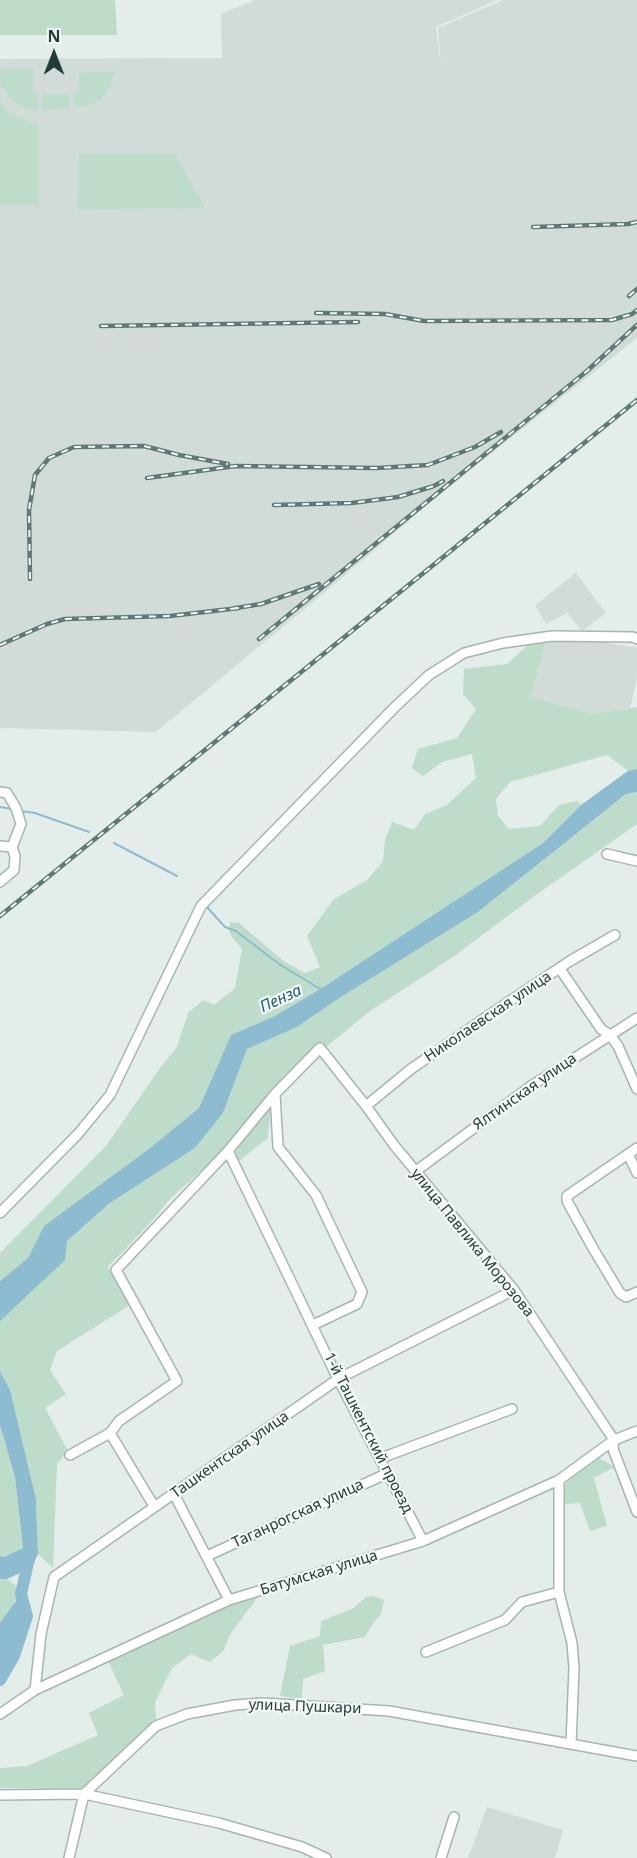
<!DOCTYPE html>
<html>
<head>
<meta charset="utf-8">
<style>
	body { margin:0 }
	#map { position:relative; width:637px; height:1858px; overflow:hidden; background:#e3edea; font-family:"Noto Sans",sans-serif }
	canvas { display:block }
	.north { position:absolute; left:24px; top:24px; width:60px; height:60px; -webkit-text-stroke:4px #f4f9f7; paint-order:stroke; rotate:0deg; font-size:16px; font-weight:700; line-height:24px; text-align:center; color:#233d3a }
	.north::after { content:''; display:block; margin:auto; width:21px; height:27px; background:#233d3a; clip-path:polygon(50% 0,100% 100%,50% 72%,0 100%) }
</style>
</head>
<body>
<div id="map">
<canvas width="637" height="1858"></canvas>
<div class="north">N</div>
</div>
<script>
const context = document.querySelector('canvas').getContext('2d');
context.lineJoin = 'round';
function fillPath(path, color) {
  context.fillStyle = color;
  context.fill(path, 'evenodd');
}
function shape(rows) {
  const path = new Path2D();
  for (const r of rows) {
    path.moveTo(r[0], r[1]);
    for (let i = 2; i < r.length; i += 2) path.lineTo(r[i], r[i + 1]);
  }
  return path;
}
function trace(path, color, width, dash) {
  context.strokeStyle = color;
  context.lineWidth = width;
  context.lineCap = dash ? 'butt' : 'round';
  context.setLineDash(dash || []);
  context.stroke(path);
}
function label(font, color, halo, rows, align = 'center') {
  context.font = font + ' "Noto Sans",sans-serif';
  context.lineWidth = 4.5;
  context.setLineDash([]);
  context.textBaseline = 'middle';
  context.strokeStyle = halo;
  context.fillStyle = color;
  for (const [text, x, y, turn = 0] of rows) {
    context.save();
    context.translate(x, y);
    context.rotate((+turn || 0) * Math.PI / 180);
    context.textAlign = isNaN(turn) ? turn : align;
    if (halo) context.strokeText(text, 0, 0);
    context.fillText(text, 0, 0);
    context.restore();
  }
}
fillPath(shape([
	[255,0,497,0,436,27,441,67,438,28,503,0,637,0,637,338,440,494,337,582,156,732,0,728,0,59,222,58,221,14],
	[576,573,606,613,582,631,567,613,546,624,535,605],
	[580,638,637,648,637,678,630,708,593,714,531,697,546,641],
	[487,1807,563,1830,555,1858,468,1858]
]), '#d1dcd9');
fillPath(shape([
	[0,0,115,0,117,35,0,35],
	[0,69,33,69,33,94,38,94,38,110,22,107,10,98,0,85],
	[114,72,115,74,111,86,101,99,87,106,74,108,73,94,79,94,79,73],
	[42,94,69,94,69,109,42,110],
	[0,100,10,114,39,125,39,205,0,205],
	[79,153,175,154,205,208,78,210],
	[546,641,531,697,593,714,637,707,637,769,628,771,607,755,510,782,496,799,498,816,509,829,540,826,559,805,577,801,581,805,543,843,325,986,275,1016,231,1035,199,1108,150,1148,44,1226,28,1258,0,1281,0,1253,106,1146,160,1068,177,1047,188,1013,203,1000,214,1005,235,988,242,949,229,933,230,922,239,923,285,962,305,973,320,967,307,936,333,900,367,880,383,861,385,840,392,822,414,830,425,814,447,805,476,778,472,754,442,762,423,776,412,768,418,749,457,738,476,709,463,694,464,669,507,664,529,644],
	[637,792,637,824,533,897,450,959,370,1011,326,1047,318,1044,272,1091,268,1138,238,1162,226,1148,170,1199,151,1222,108,1267,130,1305,57,1351,50,1370,66,1394,45,1408,68,1451,57,1464,53,1568,38,1554,36,1499,10,1390,0,1371,0,1321,2,1317,39,1284,67,1241,110,1203,195,1148,223,1113,247,1049,297,1027,341,997,478,912,626,794],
	[0,1425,15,1477,23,1548,4,1557,0,1556],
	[599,1458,615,1467,594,1478,607,1526,590,1531,580,1503,563,1504,563,1488,569,1479],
	[0,1579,7,1579,20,1589,13,1607,0,1623],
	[260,1594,229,1636,224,1650,210,1662,191,1654,172,1668,155,1702,156,1721,82,1788,0,1788,0,1768,27,1766,98,1735,89,1713,124,1695,107,1659,230,1602],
	[373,1596,384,1600,381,1614,374,1622,365,1637,323,1645,325,1671,303,1679,302,1699,280,1696,290,1646,320,1636,321,1621,352,1609,366,1597]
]), '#bdddca');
fillPath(shape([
	[637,769,637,792,626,794,478,912,341,997,297,1027,247,1049,223,1113,195,1148,110,1203,67,1241,65,1260,0,1321,0,1281,28,1258,44,1226,150,1148,199,1108,231,1035,275,1016,325,986,543,843,581,805,628,771],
	[0,1371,10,1390,36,1499,38,1554,31,1568,7,1579,0,1579,0,1556,4,1557,23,1548,15,1477,0,1425],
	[21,1594,27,1616,14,1656,0,1680,0,1623]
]), '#8dbbd0');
trace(shape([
	[0,807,12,809],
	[20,811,35,813,89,832],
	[114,843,177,876],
	[206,906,225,927,236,931,279,964,322,990]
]), '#8dbbd0', 2);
trace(shape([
	[0,1680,14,1656,27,1616,21,1594,30,1554]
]), '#8dbbd0', 12);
const minor = shape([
	[0,792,7,793,16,808,21,824,12,847,15,856,14,870,0,882],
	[0,846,12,847],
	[607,854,637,861],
	[560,969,601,1029,610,1035,618,1046,637,1089],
	[275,1094,278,1147,316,1195,362,1292,357,1304,313,1325],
	[366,1106,411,1069,507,1003,570,961,615,935],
	[637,1148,567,1196,567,1201,594,1250,620,1293,626,1297,637,1292],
	[228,1151,338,1379,423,1541],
	[628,1154,637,1173],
	[416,1171,531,1086,637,1018],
	[0,1213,78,1134,110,1095,201,906,394,708,429,675,464,653,503,643,552,636,633,637,637,639],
	[70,1455,110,1433],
	[381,1458,512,1409],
	[559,1480,559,1592,572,1643,574,1668,571,1744],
	[174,1494,229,1600],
	[154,1506,110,1433,119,1421,177,1381,116,1270,228,1151,275,1094,320,1048,366,1106,394,1145,514,1290,614,1440,613,1449,637,1512],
	[207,1556,388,1473],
	[426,1652,505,1620,522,1602,559,1592],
	[35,1690,41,1634,54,1577,338,1379,514,1290],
	[0,1714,35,1690,229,1600,423,1541,559,1480,614,1440,637,1431],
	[84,1794,156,1726,187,1714,235,1705,264,1703,389,1711,637,1756],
	[0,1795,84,1794,219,1823,302,1847,326,1858],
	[69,1858,84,1794],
	[441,1858,454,1817]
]);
trace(minor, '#a6b5b2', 12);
trace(minor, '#fff', 9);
const rail = shape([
	[533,227,628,224,637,222],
	[629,296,637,289],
	[316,313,385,314,424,321,612,320,632,314,637,310],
	[101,326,358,322],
	[147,478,236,466,377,468,428,465,475,447,501,432],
	[274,505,352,503,398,497,434,486,443,481],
	[30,579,29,510,35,475,49,458,74,447,144,446,179,455,228,464],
	[230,609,261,604,319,584],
	[259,639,587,371,637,325],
	[0,645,47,624,65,619,170,616,239,608],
	[0,916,637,400]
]);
trace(rail, '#5e7976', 4.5);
trace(rail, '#f4f9f7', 2, [7]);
label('15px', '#233d3a', '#f4f9f7', [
	["Николаевская улица",488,1017,-34],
	["Ялтинская улица",525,1092,-35],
	["улица Павлика Морозова",472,1243,51],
	["1-й Ташкентский проезд",368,1433,63],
	["Ташкентская улица",230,1455,-35],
	["Таганрогская улица",298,1514,-25],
	["Батумская улица",319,1573,-17],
	["улица Пушкари",305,1707,2]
]);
label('italic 16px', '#1f5b78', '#f4f9f7', [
	["Пенза",281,999,-25]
]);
</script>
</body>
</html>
